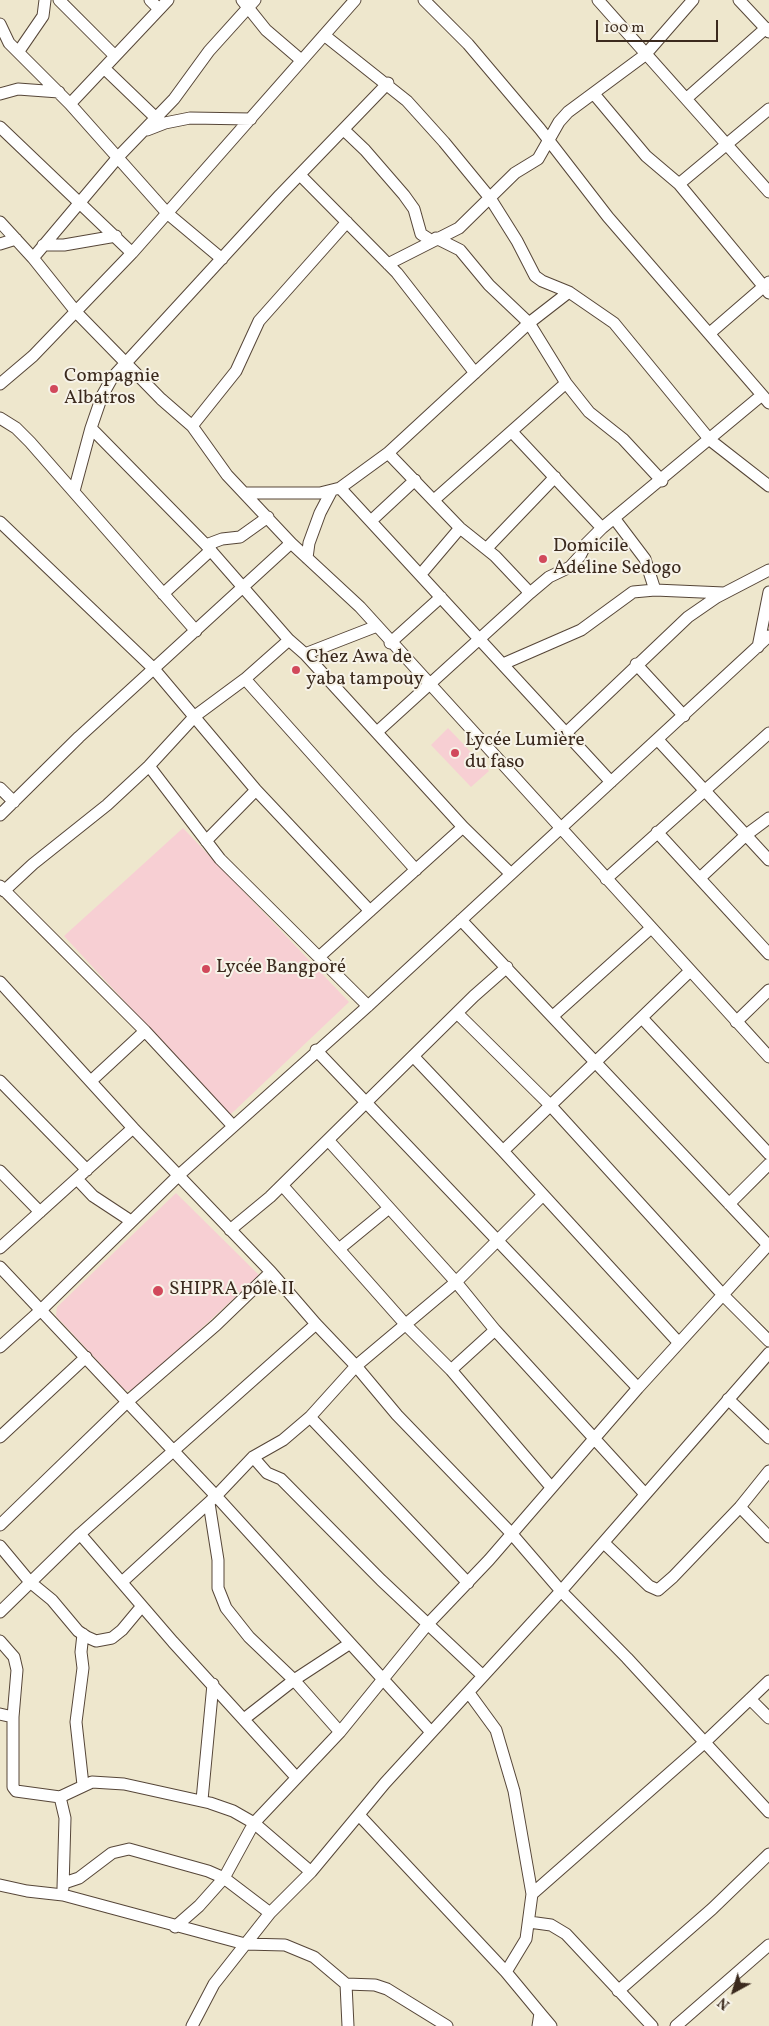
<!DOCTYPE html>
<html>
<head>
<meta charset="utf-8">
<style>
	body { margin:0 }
	#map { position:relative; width:769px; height:2026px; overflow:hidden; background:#eee7cd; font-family:Vollkorn,serif }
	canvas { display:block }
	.north { position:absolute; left:709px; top:1966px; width:50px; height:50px; -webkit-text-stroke:4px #f7f3e8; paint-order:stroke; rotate:219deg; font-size:14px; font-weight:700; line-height:20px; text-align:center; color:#3b2a1e }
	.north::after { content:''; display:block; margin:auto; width:18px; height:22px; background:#3b2a1e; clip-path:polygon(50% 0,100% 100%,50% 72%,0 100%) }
	.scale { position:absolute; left:596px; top:20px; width:122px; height:22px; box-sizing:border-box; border:2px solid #3b2a1e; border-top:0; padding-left:6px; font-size:15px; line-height:18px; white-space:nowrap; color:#3b2a1e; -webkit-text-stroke:4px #f7f3e8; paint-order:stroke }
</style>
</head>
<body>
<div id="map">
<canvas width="769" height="2026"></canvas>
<div class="north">N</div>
<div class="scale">100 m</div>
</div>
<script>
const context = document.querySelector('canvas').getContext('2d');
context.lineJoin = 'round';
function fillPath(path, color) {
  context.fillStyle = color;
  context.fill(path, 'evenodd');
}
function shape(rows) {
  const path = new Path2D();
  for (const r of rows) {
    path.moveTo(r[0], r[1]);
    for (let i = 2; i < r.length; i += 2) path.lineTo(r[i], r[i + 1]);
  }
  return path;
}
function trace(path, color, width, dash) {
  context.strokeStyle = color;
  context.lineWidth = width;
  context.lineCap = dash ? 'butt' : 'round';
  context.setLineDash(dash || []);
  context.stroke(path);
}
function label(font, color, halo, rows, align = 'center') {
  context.font = font + ' Vollkorn,serif';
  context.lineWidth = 4;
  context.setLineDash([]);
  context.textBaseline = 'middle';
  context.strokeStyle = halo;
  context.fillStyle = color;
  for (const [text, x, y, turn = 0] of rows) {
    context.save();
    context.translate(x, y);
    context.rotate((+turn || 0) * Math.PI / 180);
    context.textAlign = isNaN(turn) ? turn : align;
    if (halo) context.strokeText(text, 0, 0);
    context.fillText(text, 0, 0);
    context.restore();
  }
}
fillPath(shape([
	[448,728,489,771,471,787,431,745],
	[183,828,349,1002,230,1115,64,936],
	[176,1193,259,1275,134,1391,125,1390,56,1316,57,1307]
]), '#f7cfd3');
const minor = shape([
	[59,0,115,56],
	[150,0,159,9],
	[242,0,266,30,301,60],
	[424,0,468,44,540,129,608,217,769,403],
	[598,0,769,192],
	[739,0,769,32],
	[0,24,9,43,70,104,167,213,222,259],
	[324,35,407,101,444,142,490,198,517,241,535,276,542,281,569,292,614,323,710,440,769,486],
	[19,51,43,16,45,0],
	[105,69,156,118],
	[0,94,18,89,59,92],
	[594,94,646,156,679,184,769,293],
	[687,98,766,28],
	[70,104,168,0],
	[0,127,132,253],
	[147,130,165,123,190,118,251,119],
	[344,130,365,150,404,195,414,209,421,234,432,241],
	[300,175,397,273,475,373],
	[679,184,769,109],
	[0,222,33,258,77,313,161,399,192,426,227,475,291,543,360,607,769,1057],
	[436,238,460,250,489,285,529,323,566,383,589,412,623,439,662,481],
	[0,244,16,239],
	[43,245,64,245,116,236],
	[33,258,119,156,174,99,209,51,255,0],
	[388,264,459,228,515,173,538,159,559,122,568,112,645,55,693,0],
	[710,333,769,282],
	[0,384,33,356,132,253,355,0],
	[0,418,16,428,30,442,196,631],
	[192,426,236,371,259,321,347,222],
	[91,428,206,545,289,640,305,654,463,827,511,874],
	[512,432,602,528],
	[388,453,460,528,495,556,530,593],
	[340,488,611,782],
	[74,491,91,428,102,396,112,378,280,195,388,83],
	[244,493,320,493,340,488,388,453,529,323,569,292],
	[434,500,566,383],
	[614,518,645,559,655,590],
	[372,520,415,480],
	[0,522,154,669,256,790,370,911],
	[206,545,222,539,240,537,268,517],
	[487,548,555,477],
	[307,558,309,543,320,513,331,492],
	[421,574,460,528],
	[163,594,211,550],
	[390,643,441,597],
	[758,647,769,592],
	[305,654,377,626],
	[503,664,581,630,633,592,655,590,724,593],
	[636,664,684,716],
	[245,679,416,870],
	[377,732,530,593,549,577,570,567,580,556,586,544,602,528,762,395],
	[566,733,688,617,717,597,769,570],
	[658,740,769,860],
	[149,766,220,859,368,1006],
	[0,788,14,802],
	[0,815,79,737,291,543],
	[657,832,769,954],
	[206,841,256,790],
	[700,878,746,835,769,818],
	[606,879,769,733],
	[0,886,145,1031,233,1126],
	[4,891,33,864,107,805,149,766,195,716,245,679,289,640],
	[461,920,768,1245],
	[319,957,463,827],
	[0,982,133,1128,271,1272,316,1324,356,1366,397,1415,511,1533,561,1591,627,1658,769,1812],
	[457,1013,550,1105,723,1295,769,1341],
	[553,1016,651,928],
	[642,1018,769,1154],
	[736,1022,769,990],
	[316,1050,638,1388],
	[413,1056,503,1151,679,1343],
	[0,1081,87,1170],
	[91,1081,145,1031],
	[328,1140,456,1282,495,1330,645,1494],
	[503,1151,690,971],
	[0,1171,40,1212],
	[77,1179,93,1196,131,1221],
	[282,1185,406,1325,451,1370],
	[729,1204,769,1164],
	[230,1230,270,1197,474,996,507,967],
	[0,1248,133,1128],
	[339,1249,389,1208],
	[0,1267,216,1496,431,1732],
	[495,1330,451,1370,551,1487],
	[0,1347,41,1310,179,1175,368,1006,769,636],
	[728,1399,769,1438],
	[310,1417,468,1583],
	[0,1437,86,1357],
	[253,1457,267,1473,281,1479,381,1580,483,1676],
	[209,1503,218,1560,218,1588,226,1608,249,1637,294,1680,340,1732],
	[740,1507,769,1537],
	[0,1525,127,1402,216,1325,271,1272],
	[80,1534,173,1642,296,1777],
	[604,1543,649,1586,658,1590,673,1577,740,1507,769,1471],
	[0,1546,30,1582,52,1600,78,1631,87,1637,96,1641,112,1638,122,1630,142,1606],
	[122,1582,216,1496,253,1457,283,1440,310,1417,356,1366,456,1282,542,1196],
	[0,1612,80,1534,316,1324],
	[83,1634,81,1652,83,1668,76,1722,83,1785],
	[0,1641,14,1657,17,1670,13,1717,13,1787,16,1791,60,1797,92,1782,124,1784,210,1803,233,1811,254,1823,311,1872],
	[469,1693,496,1730,514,1791,532,1894,526,1939,506,1972,540,2013,538,2026],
	[750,1699,769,1718],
	[0,1714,13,1717],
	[244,1719,294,1680,349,1644],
	[60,1797,65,1818,63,1888],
	[202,1800,213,1684],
	[359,1815,506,1972],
	[64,1883,79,1878,112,1853,129,1849,208,1871,224,1878,270,1913],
	[0,1885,27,1891,63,1895,245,1944,285,1945,314,1957,346,1984,375,1985,387,1989,447,2026],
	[532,1894,705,1742,769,1681],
	[529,1922,551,1925,566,1934,652,2026],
	[175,1927,199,1906,224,1878,254,1823,340,1732,427,1625,489,1560,638,1388,769,1244],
	[346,1984,348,2026],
	[618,1991,712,1909,769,1854],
	[540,2013,551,2026],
	[192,2026,214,1984,270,1913,311,1872,385,1783,561,1591,769,1353],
	[676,2026,769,1945]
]);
trace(minor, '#564638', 13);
trace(minor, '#fff', 11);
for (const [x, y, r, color] of [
	[54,389,5,"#d1495b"],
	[543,559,5,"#d1495b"],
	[296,670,5,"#d1495b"],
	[455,753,5,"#d1495b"],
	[206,969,5,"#d1495b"],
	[158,1291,6,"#d1495b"]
]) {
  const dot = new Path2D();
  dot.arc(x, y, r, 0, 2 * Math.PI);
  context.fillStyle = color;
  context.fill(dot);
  trace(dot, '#f7f3e8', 2);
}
label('19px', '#3b2a1e', '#f7f3e8', [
	["Compagnie",64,378],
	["Albatros",64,400],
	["Domicile",553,548],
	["Adeline Sedogo",553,570],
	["Chez Awa de",306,659],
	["yaba tampouy",306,681],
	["Lycée Lumière",465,742],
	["du faso",465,764],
	["Lycée Bangporé",216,969],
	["SHIPRA pôle II",169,1291]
], 'left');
</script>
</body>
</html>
